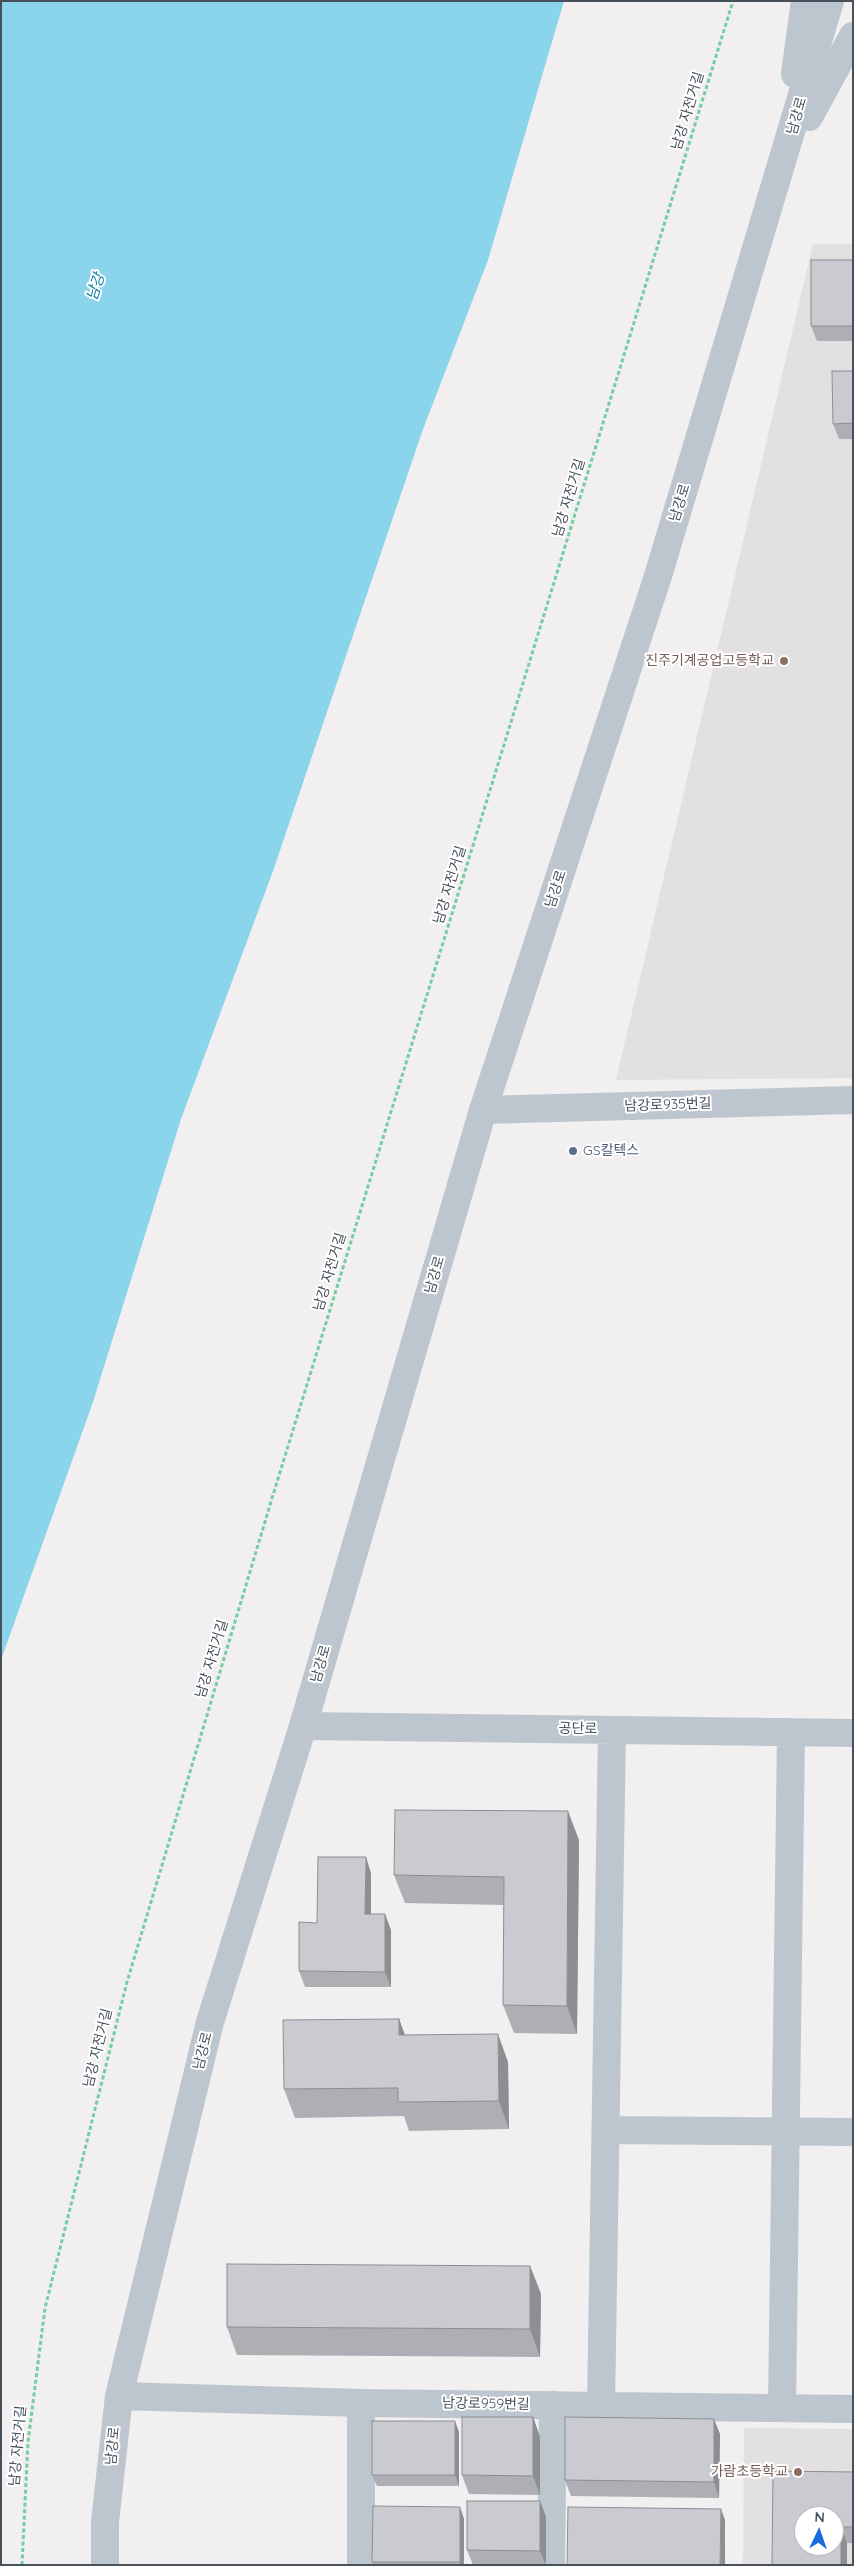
<!DOCTYPE html>
<html>
<head>
<meta charset="utf-8">
<style>
	body { margin:0 }
	#map { position:relative; width:854px; height:2566px; overflow:hidden; background:#f1efef; font-family:Quicksand,sans-serif }
	canvas { display:block }
	.frame { position:absolute; inset:0; border:2px solid #47515c; pointer-events:none }
	.north { position:absolute; left:794px; top:2506px; width:50px; height:50px; box-sizing:border-box; background:#fff; border:1px solid #b5b9be; border-radius:50%; rotate:3deg; font-size:14px; font-weight:700; line-height:20px; text-align:center; color:#47515c }
	.north::after { content:''; display:block; margin:auto; width:18px; height:22px; background:#1a6be0; clip-path:polygon(50% 0,100% 100%,50% 72%,0 100%) }
</style>
</head>
<body>
<div id="map">
<canvas width="854" height="2566"></canvas>
<div class="frame"></div>
<div class="north">N</div>
</div>
<script>
const context = document.querySelector('canvas').getContext('2d');
context.lineJoin = 'round';
function fillPath(path, color) {
  context.fillStyle = color;
  context.fill(path, 'evenodd');
}
function shape(rows) {
  const path = new Path2D();
  for (const r of rows) {
    path.moveTo(r[0], r[1]);
    for (let i = 2; i < r.length; i += 2) path.lineTo(r[i], r[i + 1]);
  }
  return path;
}
function trace(path, color, width, dash) {
  context.strokeStyle = color;
  context.lineWidth = width;
  context.lineCap = dash ? 'butt' : 'round';
  context.setLineDash(dash || []);
  context.stroke(path);
}
function label(font, color, halo, rows, align = 'center') {
  context.font = font + ' Quicksand,"Noto Sans KR",sans-serif';
  context.lineWidth = 4;
  context.setLineDash([]);
  context.textBaseline = 'middle';
  context.strokeStyle = halo;
  context.fillStyle = color;
  for (const [text, x, y, turn = 0] of rows) {
    context.save();
    context.translate(x, y);
    context.rotate((+turn || 0) * Math.PI / 180);
    context.textAlign = isNaN(turn) ? turn : align;
    if (halo) context.strokeText(text, 0, 0);
    context.fillText(text, 0, 0);
    context.restore();
  }
}
fillPath(shape([
	[813,244,853,244,853,1078,616,1080],
	[744,2428,853,2429,853,2565,743,2565],
	[804,2516,834,2516,834,2546,804,2546]
]), '#e2e0e1');
fillPath(shape([
	[1,1,564,1,488,260,422,432,273,871,181,1119,93,1402,1,1660]
]), '#8ad4ec');
trace(shape([
	[22,2565,28,2442,45,2308,127,1982,273,1495,733,1]
]), '#75cda4', 3, [4, 2.5]);
trace(shape([
	[795,74,805,1],
	[809,117,853,36],
	[483,1110,853,1100],
	[303,1726,853,1733],
	[606,2130,853,2132],
	[119,2396,361,2403,853,2409],
	[361,2403,361,2565],
	[601,2406,612,1730],
	[782,2408,791,1732],
	[105,2565,105,2522,119,2396,210,2022,303,1726,483,1110,658,576,830,1],
	[551,2565,553,2405]
]), '#bdc6ce', 28);
fillPath(shape([
	[853,260,853,341,817,341,811,326],
	[853,371,853,439,839,439,833,424],
	[579,1840,577,2034,514,2033,503,2005,504,1905,405,1903,394,1875],
	[371,1873,371,1914,391,1930,391,1987,305,1987,299,1971,317,1923],
	[399,2019,405,2035,508,2062,509,2129,409,2131,404,2116,295,2118,284,2089],
	[530,2266,541,2294,540,2357,237,2355,227,2327],
	[533,2417,540,2437,540,2495,469,2494,462,2475],
	[459,2432,459,2486,377,2486,372,2475],
	[720,2434,719,2498,571,2496,565,2480],
	[853,2472,853,2543,847,2543,847,2565,772,2565],
	[540,2501,546,2517,546,2565,473,2565,467,2550],
	[460,2507,464,2519,464,2565,373,2565,372,2562]
]), '#adafb4');
fillPath(shape([
	[568,1811,579,1840,577,2034,567,2006],
	[366,1857,371,1873,371,1929,365,1914],
	[385,1914,391,1930,391,1987,385,1972],
	[399,2019,409,2047,399,2035],
	[498,2034,508,2062,509,2129,499,2101],
	[530,2266,541,2294,540,2357,530,2329],
	[533,2417,540,2437,540,2495,533,2476],
	[714,2419,720,2434,719,2498,714,2482],
	[455,2421,459,2432,459,2486,455,2475],
	[540,2501,546,2517,546,2565,540,2551],
	[460,2507,464,2519,464,2565,460,2565],
	[721,2509,725,2520,725,2565,720,2565],
	[841,2527,847,2543,847,2565,841,2565]
]), '#8d8e92');
const building = shape([
	[811,260,853,260,853,326,811,326,811,260],
	[832,371,853,371,853,423,833,424,832,371],
	[395,1810,568,1811,567,2006,503,2005,504,1877,394,1875,395,1810],
	[318,1857,366,1857,365,1914,385,1914,385,1972,299,1971,299,1922,317,1923,318,1857],
	[399,2019,399,2035,498,2034,499,2101,398,2102,398,2088,284,2089,283,2020,399,2019],
	[227,2264,530,2266,530,2329,227,2327,227,2264],
	[462,2417,533,2417,533,2476,462,2475,462,2417],
	[565,2417,714,2419,714,2482,565,2480,565,2417],
	[372,2421,455,2421,455,2475,372,2475,372,2421],
	[773,2471,853,2472,853,2527,841,2527,841,2565,772,2565,773,2471],
	[804,2516,834,2516,834,2546,804,2546,804,2516],
	[467,2501,540,2501,540,2551,467,2550,467,2501],
	[373,2506,460,2507,460,2562,372,2562,373,2506],
	[568,2507,721,2509,720,2565,567,2565,568,2507]
]);
fillPath(building, '#c9cbd1');
trace(building, '#8d8e92', 1);
for (const [x, y, r, color] of [
	[784,661,5,"#8d6e63"],
	[573,1151,5,"#5c6f8a"],
	[798,2472,5,"#8d6e63"]
]) {
  const dot = new Path2D();
  dot.arc(x, y, r, 0, 2 * Math.PI);
  context.fillStyle = color;
  context.fill(dot);
  trace(dot, '#fff', 2);
}
label('14px', '#47515c', '#fff', [
	["남강 자전거길",688,111,-73],
	["남강로",797,116,-74],
	["남강 자전거길",569,498,-73],
	["남강로",680,503,-73],
	["남강 자전거길",450,885,-73],
	["남강로",556,889,-72],
	["남강로935번길",668,1105,-2],
	["남강 자전거길",330,1272,-73],
	["남강로",435,1275,-74],
	["남강 자전거길",212,1659,-73],
	["남강로",321,1664,-74],
	["공단로",578,1729,1],
	["남강 자전거길",98,2048,-76],
	["남강로",203,2051,-76],
	["남강로959번길",486,2404,1],
	["남강 자전거길",18,2446,-85],
	["남강로",113,2446,-84]
]);
label('14px', '#785e54', '#fff', [
	["진주기계공업고등학교",774,661],
	["가람초등학교",788,2472]
], 'right');
label('14px', '#4e5e75', '#fff', [
	["GS칼텍스",583,1151]
], 'left');
label('italic 15px', '#0d7ea1', '#fff', [
	["남강",96,287,-72]
]);
</script>
</body>
</html>
